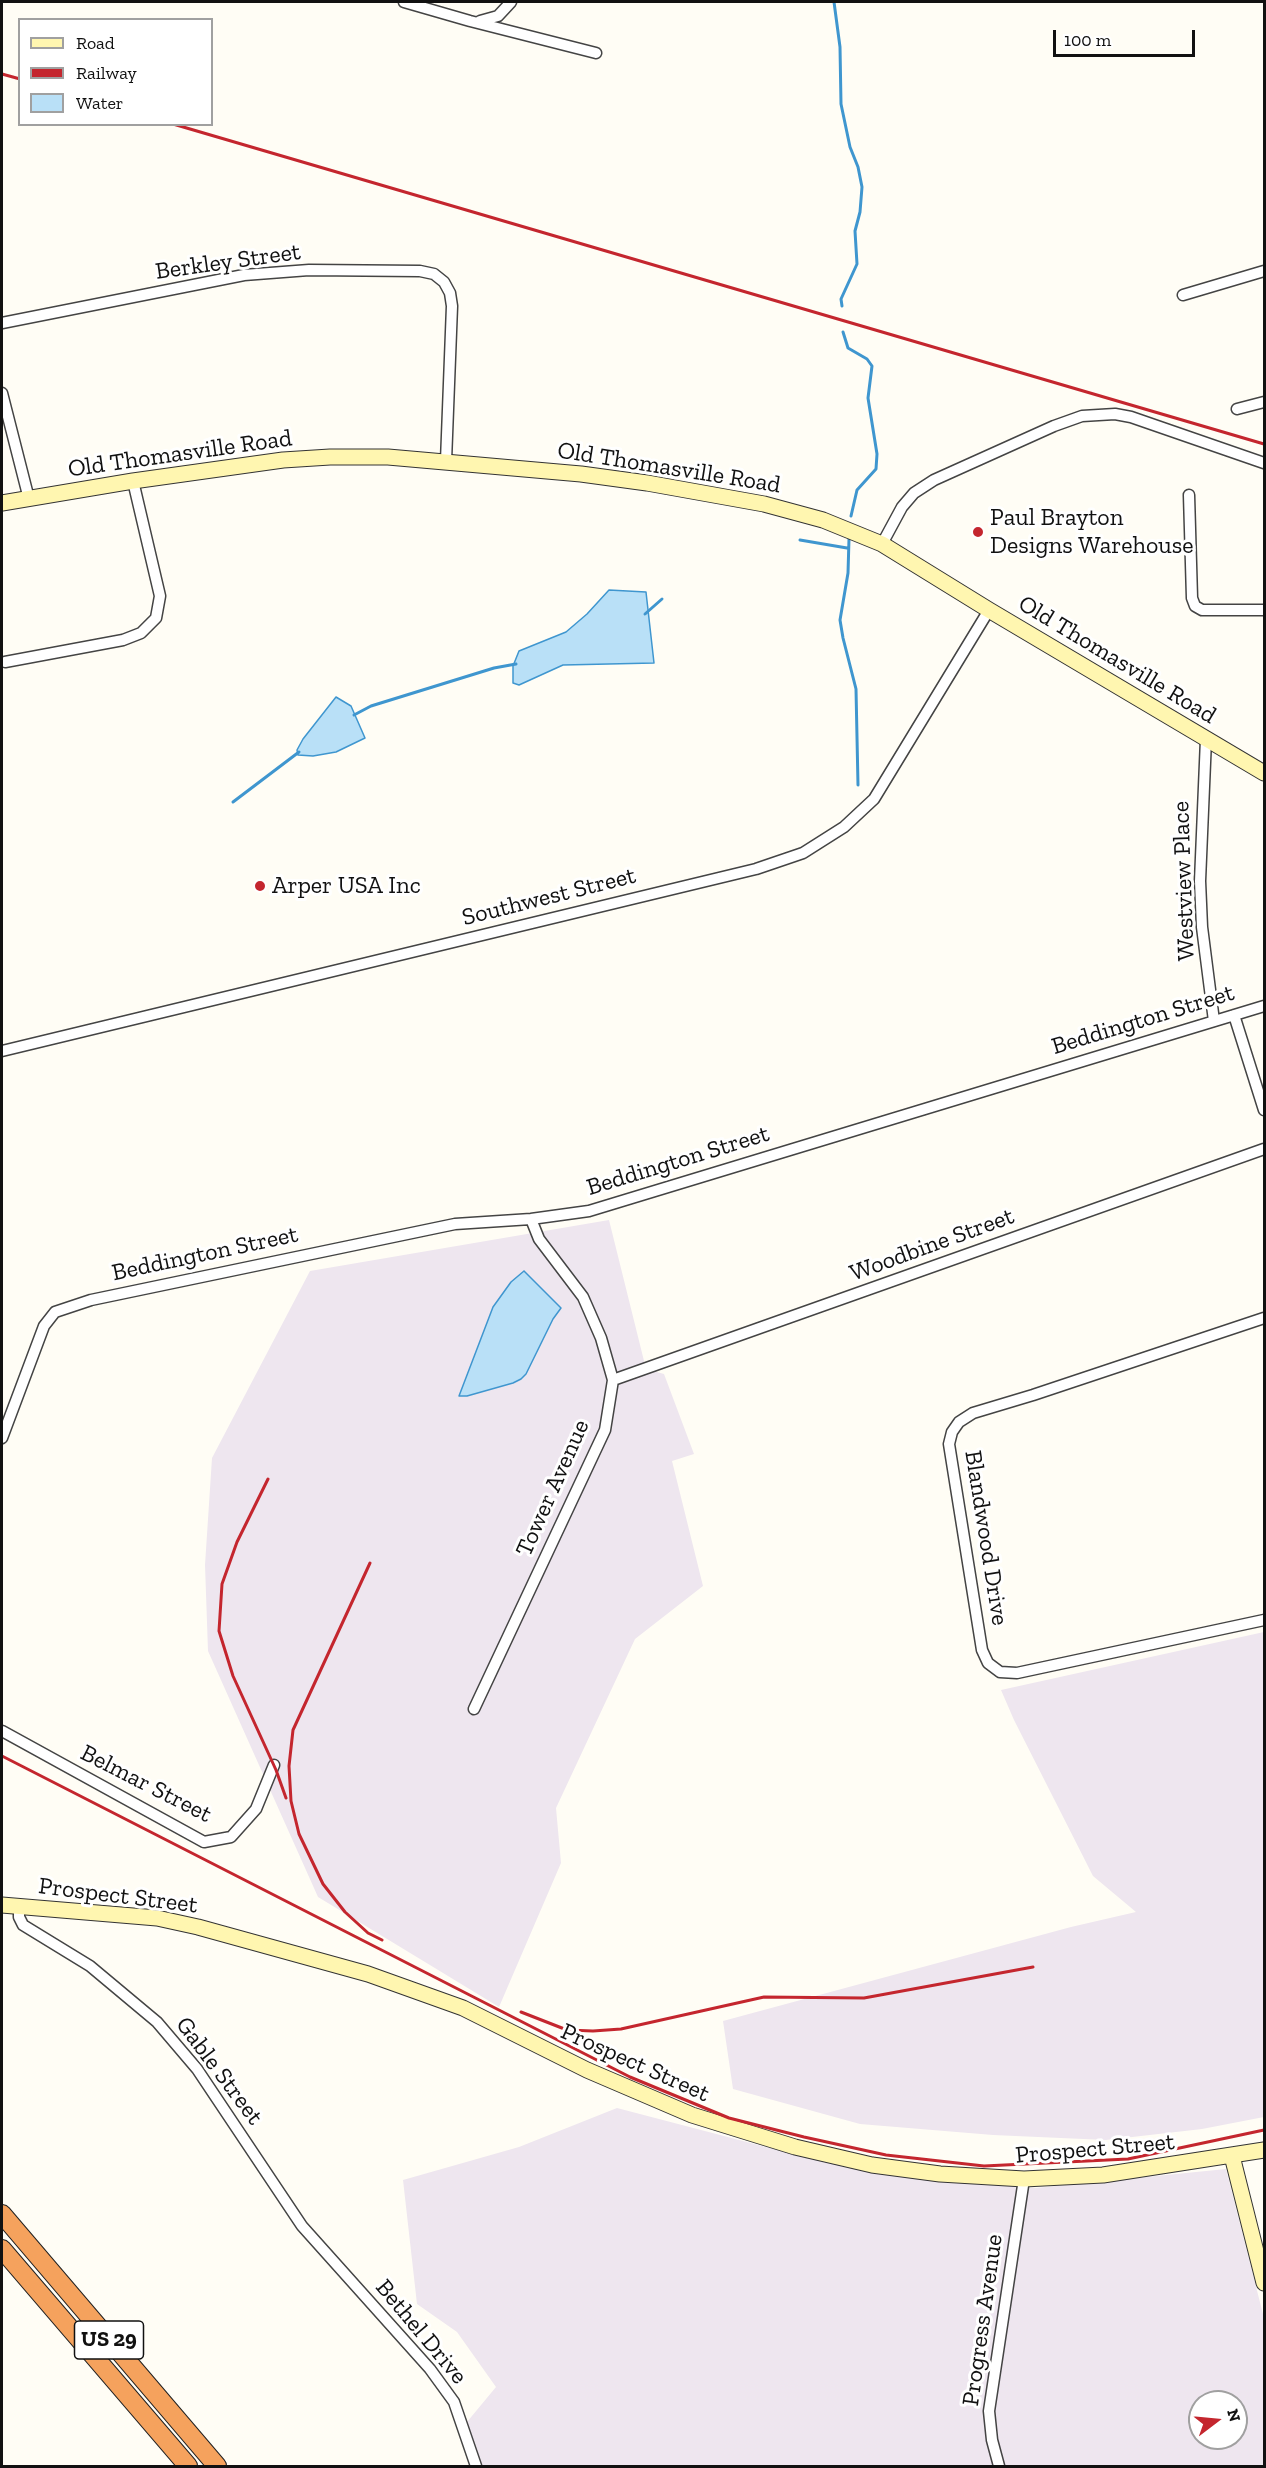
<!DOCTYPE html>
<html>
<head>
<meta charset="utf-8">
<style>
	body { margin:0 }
	#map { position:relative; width:1266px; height:2468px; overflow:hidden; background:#fffdf5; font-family:"Zilla Slab",serif }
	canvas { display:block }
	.frame { position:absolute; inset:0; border:3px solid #111; pointer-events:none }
	.legend { position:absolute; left:18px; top:18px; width:195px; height:108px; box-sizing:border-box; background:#fff; border:2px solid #a0a0a0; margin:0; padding:8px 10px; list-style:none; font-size:18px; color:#111 }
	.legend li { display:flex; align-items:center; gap:12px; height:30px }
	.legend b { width:30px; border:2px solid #a0a0a0 }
	.north { position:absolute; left:1188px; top:2390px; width:60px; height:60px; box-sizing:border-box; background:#fff; border:2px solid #a0a0a0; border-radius:50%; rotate:74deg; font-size:16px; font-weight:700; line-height:24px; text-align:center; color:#111 }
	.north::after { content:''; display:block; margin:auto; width:21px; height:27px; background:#c4262e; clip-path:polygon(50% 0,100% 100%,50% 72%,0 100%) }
	.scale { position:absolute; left:1053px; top:30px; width:142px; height:27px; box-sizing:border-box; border:3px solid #111; border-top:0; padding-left:8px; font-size:18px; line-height:21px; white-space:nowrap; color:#111; -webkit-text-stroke:4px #fff; paint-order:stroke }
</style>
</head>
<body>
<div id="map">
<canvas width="1266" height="2468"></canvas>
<div class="frame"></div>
<ul class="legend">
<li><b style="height:8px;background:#fff6b0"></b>Road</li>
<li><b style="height:8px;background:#c4262e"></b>Railway</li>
<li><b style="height:16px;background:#b9e0f7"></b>Water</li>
</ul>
<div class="north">N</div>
<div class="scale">100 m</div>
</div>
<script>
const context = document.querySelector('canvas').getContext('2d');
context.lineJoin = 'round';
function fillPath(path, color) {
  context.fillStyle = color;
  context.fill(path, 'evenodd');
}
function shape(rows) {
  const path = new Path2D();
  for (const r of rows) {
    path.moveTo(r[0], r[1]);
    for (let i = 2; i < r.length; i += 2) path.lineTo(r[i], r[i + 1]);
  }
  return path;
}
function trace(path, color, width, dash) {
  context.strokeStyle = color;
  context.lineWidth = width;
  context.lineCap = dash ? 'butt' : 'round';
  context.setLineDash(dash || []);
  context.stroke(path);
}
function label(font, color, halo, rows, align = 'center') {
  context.font = font + ' "Zilla Slab",serif';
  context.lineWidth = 6;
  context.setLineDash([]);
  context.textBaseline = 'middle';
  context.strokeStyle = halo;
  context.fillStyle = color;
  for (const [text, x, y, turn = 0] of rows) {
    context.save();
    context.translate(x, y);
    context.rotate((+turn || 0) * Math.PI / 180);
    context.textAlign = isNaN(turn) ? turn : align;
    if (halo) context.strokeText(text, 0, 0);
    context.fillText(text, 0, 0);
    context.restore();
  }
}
fillPath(shape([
	[609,1220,646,1369,664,1374,694,1454,672,1461,703,1586,635,1639,556,1808,561,1863,499,2007,318,1897,208,1651,205,1565,212,1458,310,1271],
	[1264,1632,1264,2117,1202,2129,1106,2140,993,2135,860,2124,733,2089,723,2021,1071,1927,1136,1912,1093,1876,1014,1720,1001,1690],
	[617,2108,827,2163,965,2182,1036,2188,1226,2169,1264,2318,1264,2466,471,2466,462,2428,496,2387,457,2332,417,2304,403,2180,519,2147],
	[1200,2402,1236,2402,1236,2438,1200,2438]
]), '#eee6ef');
const water = shape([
	[609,590,646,592,654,663,563,665,519,685,513,683,513,666,519,651,566,632,587,614,609,590],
	[336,697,351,706,365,738,336,752,313,756,298,755,297,750,303,739,336,697],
	[524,1271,561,1308,553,1319,526,1374,521,1379,513,1383,467,1396,459,1396,493,1307,511,1282,524,1271]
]);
fillPath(water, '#b9e0f7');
trace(water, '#3f96cf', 1.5);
trace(shape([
	[834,2,840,47,841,104,850,147,858,167,862,187,860,212,855,231,857,264,841,299,842,306],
	[843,332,848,348,867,359,872,366,868,398,877,454,876,469,857,490,851,516],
	[849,539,848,573,840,620,843,638,856,689,858,785],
	[800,540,847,548],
	[645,614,662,599],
	[354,715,371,706,494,668,516,664],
	[233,802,299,752]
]), '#3f96cf', 3);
const street = shape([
	[404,2,470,21,596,53],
	[480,21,498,16,511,2],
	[1183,295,1264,271],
	[2,323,244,275,309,270,420,271,434,274,444,282,450,293,452,306,446,461],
	[2,393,29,499],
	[1237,409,1264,402],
	[1189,495,1192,598,1195,606,1202,610,1264,610],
	[882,544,902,507,914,493,934,480,1054,426,1082,416,1115,414,1131,417,1264,463],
	[5,662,123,640,141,633,156,618,160,596,133,481],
	[1206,739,1200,881,1202,927,1214,1021],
	[1234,1015,1264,1110],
	[2,1051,756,869,803,853,844,827,874,799,989,610],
	[1264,1318,1033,1395,973,1413,959,1422,952,1432,949,1444,982,1650,988,1663,1000,1672,1017,1673,1264,1620],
	[613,1380,1264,1149],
	[2,1438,44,1326,55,1312,91,1300,455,1224,531,1219,589,1211,1264,1006],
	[474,1709,605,1430,613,1380,601,1338,583,1297,539,1239,531,1219],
	[2,1731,204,1842,231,1837,256,1809,274,1765],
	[19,1907,19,1917,23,1925,90,1966,157,2022,197,2069,302,2226,430,2369,454,2402,476,2466],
	[999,2466,992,2440,989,2411,1024,2179]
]);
const secondary = shape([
	[2,503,133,481,283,460,330,457,388,457,581,474,647,483,764,504,823,520,882,544,989,610,1264,773],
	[2,1905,157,1918,198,1927,368,1974,463,2008,587,2070,692,2115,795,2147,872,2165,940,2174,1024,2179,1103,2175,1264,2150],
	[1232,2156,1264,2283]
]);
const highway = shape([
	[2,2214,217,2466],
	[2,2249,188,2466]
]);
trace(street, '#444', 13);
trace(secondary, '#333', 17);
trace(highway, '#222', 20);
trace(street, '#fff', 10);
trace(secondary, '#fff6b0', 15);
trace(highway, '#f5a25d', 18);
trace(shape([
	[2,74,20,79],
	[173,124,1264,444],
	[268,1479,237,1542,222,1584,219,1631,233,1676,276,1770,286,1798],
	[370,1563,293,1730,289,1766,291,1801,299,1834,323,1884,345,1912,368,1933,382,1940],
	[2,1756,630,2077,729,2118,804,2137,886,2155,984,2166,1128,2159,1264,2130],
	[521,2012,567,2030,593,2031,621,2029,764,1997,864,1998,1033,1967]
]), '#c4262e', 3);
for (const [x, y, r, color] of [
	[978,532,6,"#c4262e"],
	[260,886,6,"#c4262e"]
]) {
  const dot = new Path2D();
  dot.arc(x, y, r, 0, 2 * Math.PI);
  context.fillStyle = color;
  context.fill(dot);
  trace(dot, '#fff', 2);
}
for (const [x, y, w] of [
	[109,2340,69]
]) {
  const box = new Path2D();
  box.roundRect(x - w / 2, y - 19, w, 38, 4.5);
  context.fillStyle = '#fff';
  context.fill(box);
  trace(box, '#111', 1.5);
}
label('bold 22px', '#111', null, [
	["US 29",109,2340]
]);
label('24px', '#111', '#fff', [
	["Berkley Street",228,262,-8],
	["Old Thomasville Road",180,454,-8],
	["Old Thomasville Road",669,468,9],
	["Old Thomasville Road",1117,660,31],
	["Westview Place",1184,881,-92],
	["Southwest Street",549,897,-14],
	["Beddington Street",1143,1020,-17],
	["Beddington Street",678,1161,-17],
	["Woodbine Street",932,1245,-20],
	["Beddington Street",205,1254,-12],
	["Tower Avenue",553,1488,-66],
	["Blandwood Drive",986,1538,81],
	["Belmar Street",146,1784,27],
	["Prospect Street",118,1896,7],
	["Prospect Street",635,2063,24],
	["Gable Street",219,2071,53],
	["Prospect Street",1095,2149,-5],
	["Progress Avenue",983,2320,-82],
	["Bethel Drive",421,2332,50]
]);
label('24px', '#111', '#fff', [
	["Paul Brayton",990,518],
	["Designs Warehouse",990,546],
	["Arper USA Inc",272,886]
], 'left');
</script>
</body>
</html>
